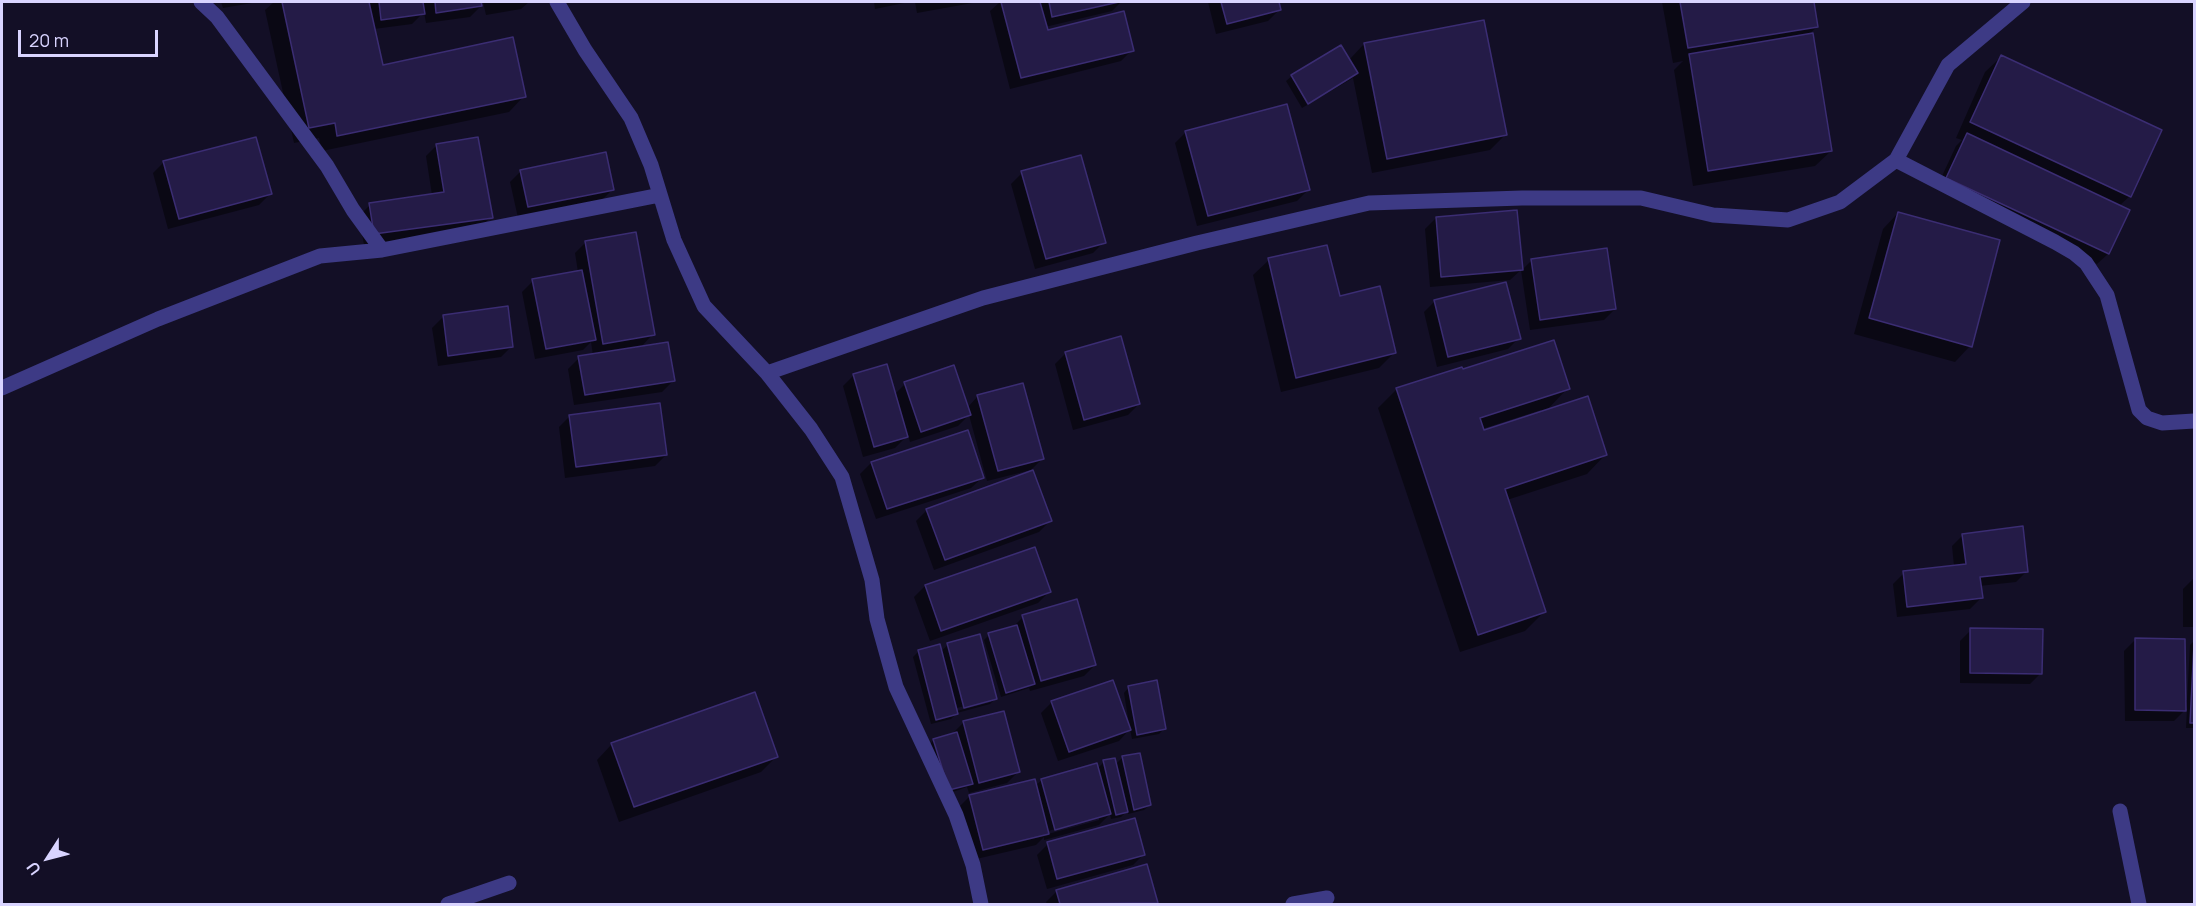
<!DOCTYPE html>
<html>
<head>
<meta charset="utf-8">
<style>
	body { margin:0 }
	#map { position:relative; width:2196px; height:906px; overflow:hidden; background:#130f26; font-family:Manrope,sans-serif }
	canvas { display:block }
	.frame { position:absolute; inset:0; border:3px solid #d9d4ff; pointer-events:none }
	.north { position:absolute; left:18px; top:828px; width:60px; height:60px; -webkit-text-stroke:4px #130f26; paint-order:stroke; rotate:234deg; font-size:16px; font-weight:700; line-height:24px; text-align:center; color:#d9d4ff }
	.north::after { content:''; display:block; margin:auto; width:21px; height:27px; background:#d9d4ff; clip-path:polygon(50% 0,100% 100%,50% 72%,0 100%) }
	.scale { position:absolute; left:18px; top:30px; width:140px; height:27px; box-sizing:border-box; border:3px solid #d9d4ff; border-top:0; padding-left:8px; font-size:18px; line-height:21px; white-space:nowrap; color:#d9d4ff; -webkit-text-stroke:4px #130f26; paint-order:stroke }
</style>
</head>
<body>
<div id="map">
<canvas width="2196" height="906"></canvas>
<div class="frame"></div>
<div class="north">U</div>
<div class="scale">20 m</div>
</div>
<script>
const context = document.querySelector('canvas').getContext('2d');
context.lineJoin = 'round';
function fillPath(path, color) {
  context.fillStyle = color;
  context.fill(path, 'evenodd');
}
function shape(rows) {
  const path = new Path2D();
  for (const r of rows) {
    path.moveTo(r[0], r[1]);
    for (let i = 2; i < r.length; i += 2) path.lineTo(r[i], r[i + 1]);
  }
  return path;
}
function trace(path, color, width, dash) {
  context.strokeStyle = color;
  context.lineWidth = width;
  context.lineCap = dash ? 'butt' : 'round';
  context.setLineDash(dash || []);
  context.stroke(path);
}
fillPath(shape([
	[221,2,258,2,223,8],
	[274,2,480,2,481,6,470,17,426,23,424,12,412,24,374,29,382,67,524,96,509,112,322,151,319,138,294,143,265,10],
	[483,2,529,2,521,9,486,15],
	[874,2,909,2,875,9],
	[915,2,978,2,917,13],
	[1000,2,1121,2,1112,11,1045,27,1047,32,1132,50,1121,61,1010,89,990,11],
	[1208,2,1277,2,1279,10,1268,21,1216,34],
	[1662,2,1813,2,1817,27,1808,35,1831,151,1815,166,1693,186,1674,70,1683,61,1673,63],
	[1364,44,1505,135,1490,150,1372,173,1353,78,1302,108,1286,81,1292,76,1341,47,1349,60],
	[2001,57,2130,196,2119,206,2128,210,2108,254,2097,264,1936,189,1956,146,1962,140,1956,138,1985,72],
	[1186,132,1308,190,1297,201,1197,226,1175,143],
	[437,145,491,217,480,228,364,245,359,216,370,205,432,195,426,156],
	[164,162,270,194,259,205,168,229,153,173],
	[521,171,613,189,602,200,518,218,510,182],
	[1022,173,1104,242,1093,253,1035,269,1011,184],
	[1516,211,1521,271,1532,260,1615,309,1604,320,1530,330,1521,270,1510,280,1430,287,1425,229,1436,218],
	[1898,213,1970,346,1955,362,1854,334,1883,229],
	[586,242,653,334,640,348,673,381,662,392,574,405,568,369,579,358,593,355,591,342,583,350,535,359,522,292,533,281,578,272,575,253],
	[1269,260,1395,352,1379,368,1281,392,1253,275],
	[1435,301,1519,338,1508,349,1437,367,1424,312],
	[443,317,512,346,501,357,438,366,432,328],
	[1066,353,1139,404,1128,415,1073,430,1055,364],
	[854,375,894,395,905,384,967,408,978,396,1042,459,1031,470,987,481,969,415,958,426,910,442,908,435,895,448,863,457,843,386],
	[1568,388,1545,412,1605,455,1587,474,1507,500,1544,612,1525,631,1460,652,1378,408,1397,389],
	[1541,410,1542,413,1483,432,1482,429],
	[570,416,666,455,655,466,565,478,559,427],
	[967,432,982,478,971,488,876,519,860,474,871,463],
	[927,510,1050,521,1039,532,934,570,916,521],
	[1963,535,2027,571,2016,582,1979,586,1981,598,1970,609,1897,617,1893,584,1904,573,1954,566,1952,546],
	[1034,549,1049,592,1038,603,930,641,914,597,925,586],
	[2194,578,2194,627,2183,627,2183,589],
	[1023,617,1095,665,1084,676,1030,691,1029,688,1001,697,984,640,989,635,1012,628],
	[1971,630,2041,673,2030,684,1960,683,1960,641],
	[2135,640,2185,700,2187,700,2190,645,2194,641,2194,728,2186,728,2187,708,2174,721,2125,721,2124,651],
	[948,645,995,699,990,704,957,713,951,719,931,724,913,657,918,652,939,646,940,652],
	[991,699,991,702,957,711,957,708],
	[1129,687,1164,729,1159,734,1132,739,1130,729,1119,741,1058,761,1041,713,1052,702,1129,724,1124,693],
	[964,722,1018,772,1007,783,969,793,967,787,944,795,929,745,934,740,953,733],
	[612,744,776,757,761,772,619,822,597,760],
	[1139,755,1150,805,1144,810,1128,814,1128,810,1121,817,1111,819,1110,814,1099,825,1044,840,1044,837,1036,845,972,860,959,807,970,796,1035,786,1042,780,1097,769,1104,762,1115,765,1122,758],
	[1099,817,1099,820,1048,834,1048,831],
	[1048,844,1144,854,1133,865,1047,889,1037,855],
	[1057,891,1156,903,1154,904,1047,904,1046,902]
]), '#0007');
const building = shape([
	[282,2,369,2,383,65,513,37,526,97,337,136,335,123,309,128,282,2],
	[379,2,423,2,425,14,381,20,379,2],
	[435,2,481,2,482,6,436,13,435,2],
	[1001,2,1040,2,1048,30,1124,11,1134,51,1021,78,1001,2],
	[1049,2,1119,2,1052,17,1049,2],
	[1221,2,1279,2,1281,10,1227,24,1221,2],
	[1680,2,1814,2,1818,27,1688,48,1680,2],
	[1484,20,1507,135,1387,159,1364,43,1484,20],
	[1813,33,1832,151,1708,171,1689,54,1813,33],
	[1341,45,1358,73,1308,104,1291,75,1341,45],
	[2001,55,2162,130,2131,197,1970,122,2001,55],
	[1287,104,1310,190,1208,216,1185,131,1287,104],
	[1967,133,2130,210,2109,254,1946,178,1967,133],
	[256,137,272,194,179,219,163,161,256,137],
	[478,137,493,218,374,234,369,203,444,192,436,144,478,137],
	[606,152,614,190,528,207,520,170,606,152],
	[1081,155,1106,243,1046,259,1021,171,1081,155],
	[1517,210,1523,270,1441,277,1436,217,1517,210],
	[1898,212,2000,240,1972,347,1869,318,1898,212],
	[636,232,655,335,603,344,585,241,636,232],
	[1327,245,1340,296,1380,286,1396,353,1296,378,1268,258,1327,245],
	[1607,248,1616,309,1540,320,1531,259,1607,248],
	[582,270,596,340,546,349,532,279,582,270],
	[1506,282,1521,339,1448,357,1434,300,1506,282],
	[508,306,513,347,448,356,443,315,508,306],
	[1121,336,1140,404,1084,420,1065,352,1121,336],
	[1554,340,1570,389,1480,418,1484,430,1588,396,1607,455,1505,489,1546,612,1478,635,1396,388,1462,367,1463,369,1554,340],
	[668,342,675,381,585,395,578,356,668,342],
	[887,364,908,437,874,447,853,374,887,364],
	[954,365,971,415,921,432,904,382,954,365],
	[1023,383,1044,459,998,471,977,395,1023,383],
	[660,403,667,455,576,467,569,415,660,403],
	[968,430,984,478,887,509,871,462,968,430],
	[1033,470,1052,521,945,560,926,509,1033,470],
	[2023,526,2028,572,1980,577,1983,598,1907,607,1903,571,1966,564,1962,534,2023,526],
	[1035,547,1051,592,941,631,925,585,1035,547],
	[1077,599,1096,665,1041,681,1022,615,1077,599],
	[1017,625,1035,684,1006,693,988,633,1017,625],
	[1970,628,2043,629,2042,674,1970,673,1970,628],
	[980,634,997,699,964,708,947,643,980,634],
	[2135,638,2185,639,2186,711,2135,710,2135,638],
	[940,644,958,714,936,720,918,650,940,644],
	[2194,644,2194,723,2190,723,2194,644],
	[1113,680,1131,730,1069,752,1051,701,1113,680],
	[1157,680,1166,729,1137,735,1128,686,1157,680],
	[755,692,778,757,634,807,611,743,755,692],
	[1004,711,1020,772,979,783,963,721,1004,711],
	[957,732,973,784,949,790,933,739,957,732],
	[1140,753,1151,805,1134,810,1122,756,1140,753],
	[1115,758,1128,812,1116,815,1103,760,1115,758],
	[1097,763,1111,814,1055,830,1041,779,1097,763],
	[1035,779,1049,834,983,850,969,795,1035,779],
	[1135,818,1145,855,1057,879,1047,842,1135,818],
	[1147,864,1158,903,1060,904,1056,890,1147,864]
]);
fillPath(building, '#241b47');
trace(building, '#3b2d73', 1.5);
trace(shape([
	[201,2,217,17,327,166,353,210,382,250],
	[557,2,585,50,631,118,651,165,674,240,704,306,767,373,811,429,842,477,872,580,877,619,896,687,956,815,973,865,981,904],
	[1896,160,2055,242,2074,253,2086,263,2107,295,2139,410,2147,418,2162,423,2194,421],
	[767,373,983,298,1197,243,1369,203,1522,198,1641,198,1713,215,1788,220,1840,202,1896,160,1948,65,2023,2],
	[2,388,158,319,320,256,382,250,660,195],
	[2120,811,2139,904],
	[448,904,509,883],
	[1293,904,1327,898]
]), '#3d3a85', 15);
</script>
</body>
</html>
